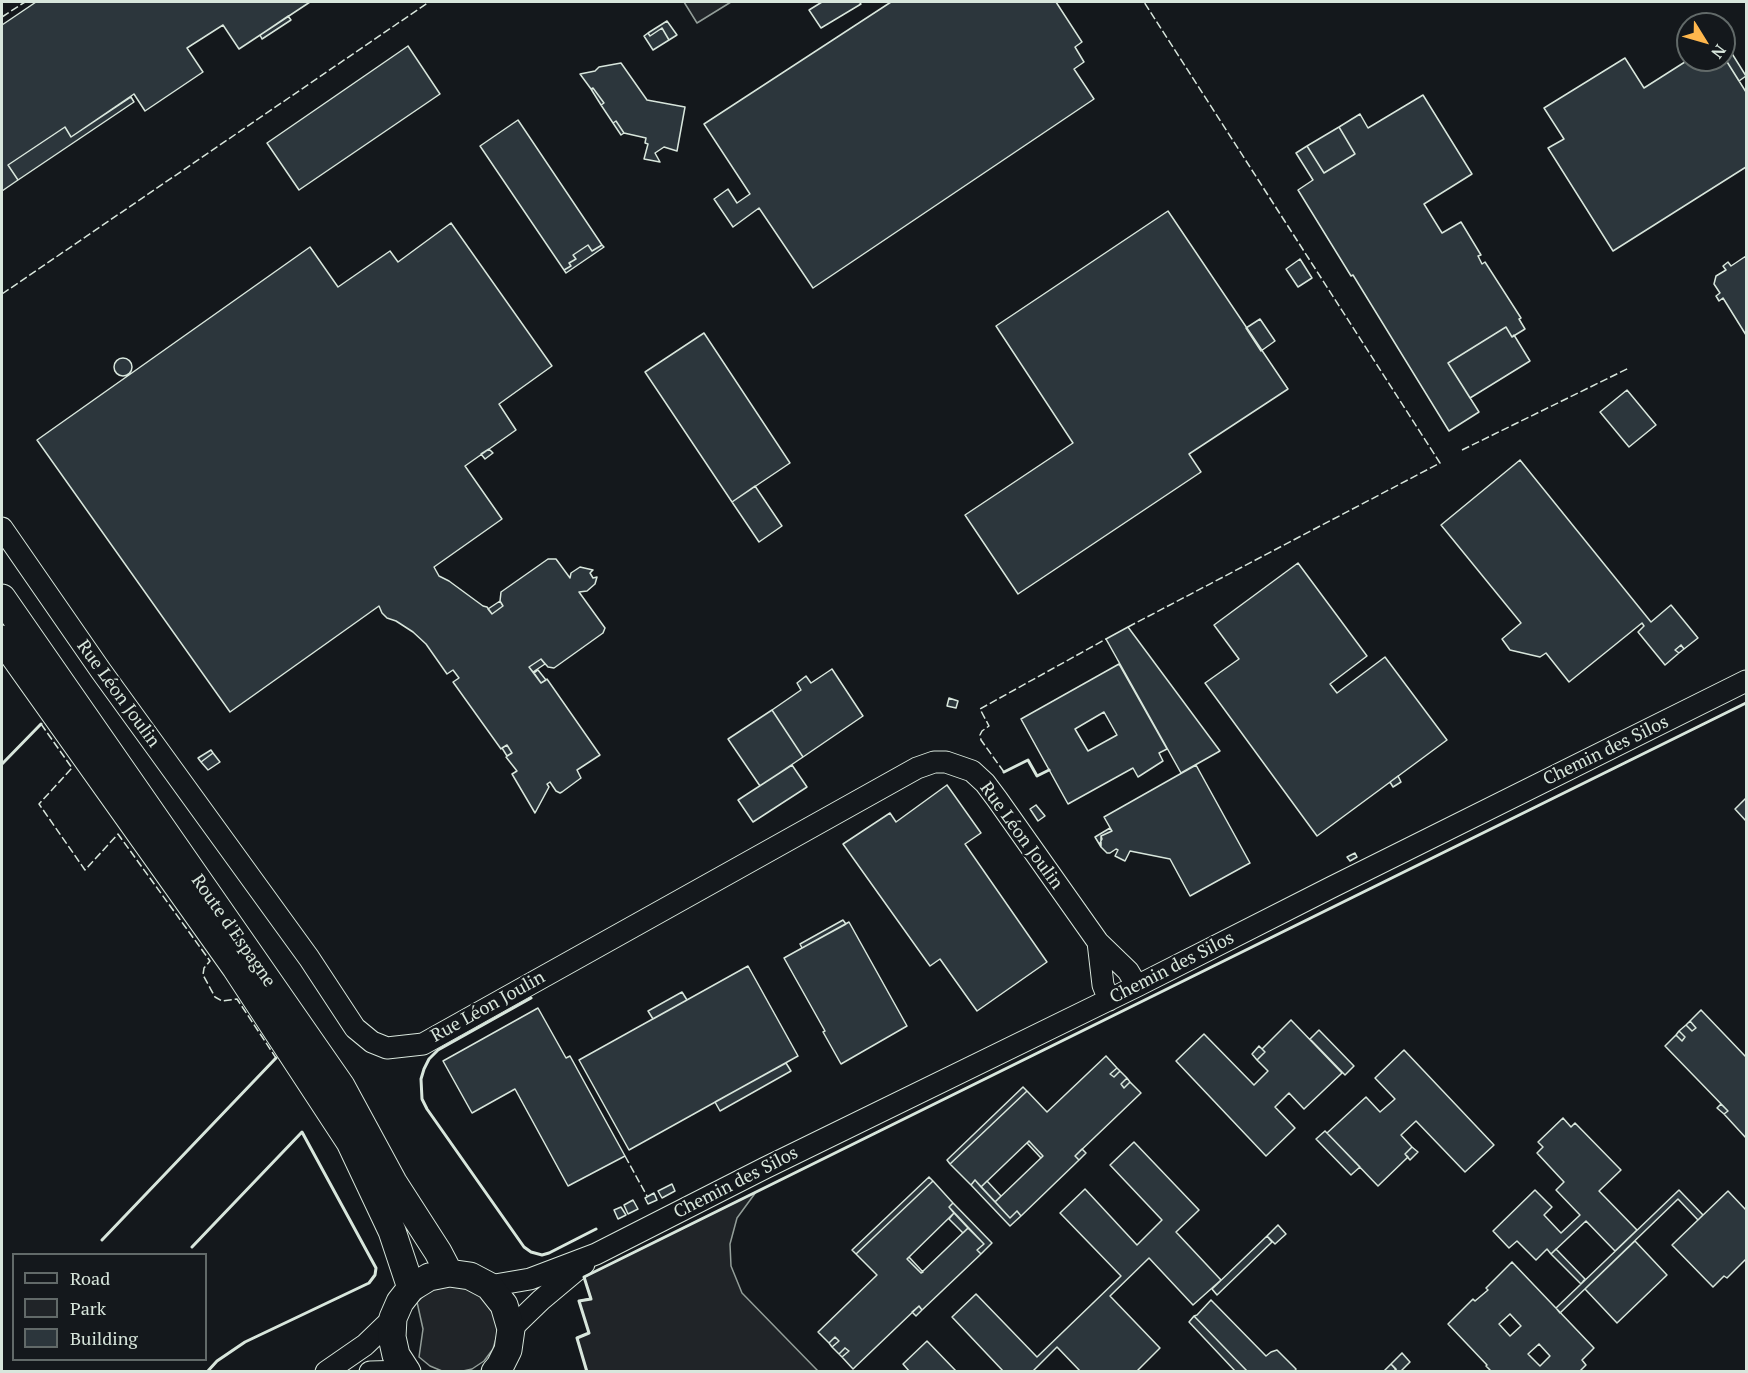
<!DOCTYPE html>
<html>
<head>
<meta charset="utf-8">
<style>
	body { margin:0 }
	#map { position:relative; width:1748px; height:1373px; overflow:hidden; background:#14181c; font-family:"PT Serif",serif }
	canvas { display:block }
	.frame { position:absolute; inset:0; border:3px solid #d8e6dc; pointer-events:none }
	.legend { position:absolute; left:12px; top:1253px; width:195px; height:108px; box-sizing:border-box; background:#14181c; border:2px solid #626a69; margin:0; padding:8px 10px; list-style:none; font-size:18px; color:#d8e6dc }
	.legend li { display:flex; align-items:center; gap:12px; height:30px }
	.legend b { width:30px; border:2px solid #626a69 }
	.north { position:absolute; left:1676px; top:12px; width:60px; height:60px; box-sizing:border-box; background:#14181c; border:2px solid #626a69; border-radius:50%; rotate:127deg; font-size:16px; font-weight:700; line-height:24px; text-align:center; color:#d8e6dc }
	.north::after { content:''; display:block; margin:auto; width:21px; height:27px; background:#ffb74d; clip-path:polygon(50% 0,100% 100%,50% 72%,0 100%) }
</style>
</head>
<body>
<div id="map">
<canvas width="1748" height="1373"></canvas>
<div class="frame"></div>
<ul class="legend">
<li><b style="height:8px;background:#14181c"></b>Road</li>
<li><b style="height:16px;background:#202428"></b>Park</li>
<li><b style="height:16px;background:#2c363c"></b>Building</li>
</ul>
<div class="north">N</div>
</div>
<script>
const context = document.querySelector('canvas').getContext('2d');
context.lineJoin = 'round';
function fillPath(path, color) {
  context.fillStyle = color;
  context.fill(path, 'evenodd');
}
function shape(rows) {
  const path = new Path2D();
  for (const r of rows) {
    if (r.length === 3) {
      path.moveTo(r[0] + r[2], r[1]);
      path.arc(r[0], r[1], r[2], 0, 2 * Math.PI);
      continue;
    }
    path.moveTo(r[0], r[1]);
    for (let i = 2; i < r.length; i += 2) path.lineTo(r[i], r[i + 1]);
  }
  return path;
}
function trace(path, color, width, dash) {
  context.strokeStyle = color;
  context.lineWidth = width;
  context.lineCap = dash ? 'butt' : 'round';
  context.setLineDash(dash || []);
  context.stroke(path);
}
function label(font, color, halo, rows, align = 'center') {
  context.font = font + ' "PT Serif",serif';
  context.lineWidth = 4.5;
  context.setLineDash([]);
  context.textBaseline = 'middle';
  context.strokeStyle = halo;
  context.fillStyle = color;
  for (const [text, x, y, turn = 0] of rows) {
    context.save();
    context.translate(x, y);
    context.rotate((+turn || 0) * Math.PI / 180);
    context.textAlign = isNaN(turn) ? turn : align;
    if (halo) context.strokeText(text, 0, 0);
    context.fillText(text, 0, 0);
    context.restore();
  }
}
const green = shape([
	[684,2,731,2,697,23,684,2],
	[756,1192,737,1218,730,1244,731,1266,742,1293,818,1371,587,1371,577,1338,589,1333,579,1301,591,1298,584,1277,756,1192],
	[456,1284,483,1295,497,1320,497,1335,493,1349,484,1361,472,1369,463,1371,442,1371,430,1366,419,1357,423,1329,417,1302,428,1292,441,1285,456,1284]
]);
fillPath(green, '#202428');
trace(green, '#939e99', 1.5);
const building = shape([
	[36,2,310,2,239,49,223,25,187,48,203,72,145,111,134,94,71,137,65,127,8,165,18,180,2,191,2,25,36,2],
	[822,2,859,2,861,4,821,28,809,10,822,2],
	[891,2,1056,2,1082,42,1075,47,1084,62,1074,69,1094,99,813,288,759,208,733,227,714,199,728,189,737,203,750,194,704,124,891,2],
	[288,16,291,20,262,39,260,35,288,16],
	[667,21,677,35,669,40,662,28,650,36,648,33,667,21],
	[662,28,669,40,653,50,644,36,648,33,650,36,662,28],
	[408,46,440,94,299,190,267,143,408,46],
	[1731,52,1746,76,1739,81,1724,57,1731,52],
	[1724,57,1746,92,1746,167,1613,251,1548,148,1564,139,1544,108,1625,58,1644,88,1688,60,1724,60,1724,57],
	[621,63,647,100,685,107,677,151,664,147,655,153,660,162,644,159,648,144,645,143,646,138,624,133,616,121,613,123,601,105,604,103,593,88,591,89,580,74,595,71,599,67,621,63],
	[593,88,604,103,601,105,591,89,593,88],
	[1423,95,1472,174,1424,204,1442,233,1461,222,1481,255,1478,256,1482,264,1485,262,1521,318,1519,319,1525,329,1512,337,1506,327,1448,363,1479,412,1449,431,1353,275,1351,276,1298,190,1313,180,1296,153,1307,146,1324,173,1355,154,1339,127,1360,114,1368,128,1423,95],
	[131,97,134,102,18,180,8,165,65,127,71,137,131,97],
	[518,120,602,245,592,251,588,245,573,255,576,259,569,263,571,266,564,270,480,146,518,120],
	[616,121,624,133,621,135,613,123,616,121],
	[1339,127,1355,154,1324,173,1307,146,1339,127],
	[1168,211,1288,389,1189,454,1201,472,1018,594,965,515,1073,443,996,326,1168,211],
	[451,223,552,366,499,404,516,430,465,466,502,519,434,567,439,576,449,581,483,606,487,607,492,614,503,606,500,601,501,592,548,559,556,559,570,578,571,573,580,567,593,570,590,573,593,578,597,577,595,584,587,591,579,592,605,628,603,633,554,668,548,667,541,659,529,667,541,683,547,679,600,755,577,770,581,778,562,792,560,793,556,791,550,782,547,784,549,787,535,813,512,774,517,771,506,757,512,753,507,745,501,749,453,682,459,678,453,670,447,674,426,644,413,632,396,621,387,618,382,613,379,606,230,712,37,440,310,247,338,287,390,251,398,262,451,223],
	[588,245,592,251,602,245,604,247,566,273,564,270,571,266,569,263,576,259,573,255,588,245],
	[1746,256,1746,335,1723,298,1719,301,1716,296,1720,293,1714,284,1716,276,1726,270,1723,266,1728,262,1731,266,1746,256],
	[1300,259,1312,278,1298,287,1286,269,1300,259],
	[1260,319,1275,341,1261,351,1246,328,1260,319],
	[1506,327,1512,337,1514,335,1530,361,1470,398,1448,363,1506,327],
	[704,333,790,463,732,502,645,372,704,333],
	[123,367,9],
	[1627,390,1656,425,1629,447,1600,412,1627,390],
	[489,449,493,453,485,459,481,454,489,449],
	[1520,460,1651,622,1671,605,1698,638,1684,649,1681,645,1675,650,1679,653,1665,665,1638,632,1644,626,1642,623,1569,682,1546,653,1540,657,1510,650,1502,639,1521,623,1441,525,1520,460],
	[755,486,782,526,759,542,732,502,755,486],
	[1298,563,1367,656,1330,684,1337,693,1385,657,1447,740,1317,836,1205,683,1239,659,1214,625,1298,563],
	[500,601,503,606,492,614,488,609,500,601],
	[1128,627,1220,751,1181,773,1106,639,1128,627],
	[1681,645,1684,649,1679,653,1675,650,1681,645],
	[541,659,545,664,533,672,529,667,541,659],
	[1119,664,1167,749,1159,753,1163,761,1138,777,1133,768,1068,804,1021,719,1119,664],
	[1104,712,1117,735,1088,751,1075,729,1104,712],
	[832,669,863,716,803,757,772,710,801,690,797,683,806,676,811,683,832,669],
	[538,670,546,680,541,683,534,673,538,670],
	[949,698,958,701,956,708,947,706,949,698],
	[772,710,803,757,760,786,728,739,772,710],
	[507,745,512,753,507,756,502,748,507,745],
	[211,750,213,753,201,762,198,758,211,750],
	[213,753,220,762,208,770,201,762,213,753],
	[792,765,807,787,753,822,738,800,792,765],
	[1196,765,1250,863,1190,896,1170,859,1130,851,1125,861,1115,856,1118,850,1116,849,1110,853,1107,853,1101,847,1100,843,1102,839,1101,836,1112,831,1104,817,1196,765],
	[1398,776,1401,782,1393,787,1390,782,1398,776],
	[947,785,981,833,965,844,1047,962,977,1011,940,959,930,966,843,844,890,813,896,822,947,785],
	[1746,798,1746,821,1735,809,1746,798],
	[1036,805,1045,816,1038,821,1030,809,1036,805],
	[1110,828,1112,831,1101,836,1101,847,1095,837,1110,828],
	[1355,853,1357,857,1350,861,1347,857,1355,853],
	[843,920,846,924,802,948,800,944,843,920],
	[849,922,907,1026,841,1064,823,1032,825,1031,784,958,849,922],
	[748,966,798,1056,629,1150,579,1060,748,966],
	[682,992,687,1000,653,1019,648,1011,682,992],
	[538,1008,566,1058,570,1056,625,1156,568,1186,515,1089,472,1113,443,1061,538,1008],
	[1701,1010,1746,1057,1746,1138,1724,1114,1728,1111,1665,1046,1676,1035,1682,1041,1685,1037,1679,1031,1686,1025,1692,1031,1696,1028,1690,1021,1701,1010],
	[1291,1020,1342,1073,1304,1109,1289,1093,1275,1107,1295,1128,1266,1156,1176,1061,1204,1034,1254,1085,1268,1071,1257,1060,1265,1052,1262,1049,1291,1020],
	[1690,1021,1696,1028,1692,1031,1686,1025,1690,1021],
	[1319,1030,1354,1066,1345,1075,1310,1039,1319,1030],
	[1679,1031,1685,1037,1682,1041,1676,1035,1679,1031],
	[1259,1046,1265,1052,1257,1060,1252,1054,1259,1046],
	[1404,1050,1494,1145,1465,1172,1416,1121,1401,1135,1412,1147,1405,1154,1408,1157,1378,1186,1327,1133,1366,1097,1380,1112,1395,1099,1375,1078,1404,1050],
	[1106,1056,1117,1068,1110,1074,1114,1077,1120,1071,1127,1078,1121,1084,1124,1088,1130,1082,1141,1093,1075,1156,1079,1160,1021,1216,1017,1211,1010,1218,995,1202,1043,1156,1029,1141,981,1187,975,1180,971,1185,950,1164,1027,1091,1047,1112,1106,1056],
	[786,1063,791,1071,720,1111,715,1102,786,1063],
	[1117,1068,1120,1071,1114,1077,1110,1074,1117,1068],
	[1127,1078,1130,1082,1124,1088,1121,1084,1127,1078],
	[1023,1087,1027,1091,950,1164,947,1160,1023,1087],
	[1721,1104,1728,1111,1724,1114,1717,1108,1721,1104],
	[1563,1118,1571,1127,1575,1123,1621,1170,1599,1191,1637,1230,1615,1251,1586,1221,1551,1254,1547,1249,1536,1260,1517,1241,1509,1248,1493,1231,1535,1190,1552,1207,1544,1215,1561,1233,1580,1215,1556,1190,1564,1182,1537,1153,1543,1147,1538,1142,1563,1118],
	[1325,1131,1360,1167,1351,1175,1316,1139,1325,1131],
	[1029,1141,1043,1156,1041,1158,1027,1143,1029,1141],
	[1134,1142,1199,1210,1176,1232,1221,1280,1193,1305,1149,1258,1110,1296,1160,1348,1136,1372,1081,1372,1057,1347,1032,1372,1004,1372,952,1317,976,1294,1037,1357,1121,1276,1060,1213,1085,1189,1137,1245,1162,1220,1110,1165,1134,1142],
	[1412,1147,1418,1152,1410,1160,1405,1154,1412,1147],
	[1082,1149,1086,1153,1079,1160,1075,1156,1082,1149],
	[929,1177,933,1181,856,1254,852,1250,929,1177],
	[975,1180,1010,1218,1017,1211,1021,1216,1010,1226,971,1185,975,1180],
	[933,1181,953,1203,949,1207,954,1213,907,1259,921,1273,968,1228,984,1244,977,1250,981,1254,922,1310,919,1306,853,1369,842,1357,849,1351,845,1348,839,1354,832,1347,839,1341,835,1337,829,1343,818,1332,877,1275,856,1254,933,1181],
	[987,1181,1001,1196,995,1202,981,1187,987,1181],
	[672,1184,675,1191,662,1198,658,1191,672,1184],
	[1679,1190,1703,1215,1698,1220,1678,1199,1560,1313,1556,1308,1679,1190],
	[1728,1191,1746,1210,1746,1259,1727,1278,1724,1276,1713,1287,1672,1245,1728,1191],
	[654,1193,657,1200,648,1204,645,1198,654,1193],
	[633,1200,638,1209,628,1214,624,1205,633,1200],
	[953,1203,992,1243,981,1254,977,1250,984,1244,949,1207,953,1203],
	[621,1207,626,1215,618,1219,614,1210,621,1207],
	[954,1213,968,1228,963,1233,949,1219,954,1213],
	[1278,1225,1286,1234,1275,1244,1267,1236,1278,1225],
	[1267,1236,1272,1242,1217,1295,1212,1289,1267,1236],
	[1635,1241,1667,1275,1617,1323,1585,1289,1635,1241],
	[1556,1249,1585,1279,1581,1284,1551,1254,1556,1249],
	[909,1257,923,1272,921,1273,907,1259,909,1257],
	[1512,1262,1594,1348,1582,1360,1586,1365,1579,1372,1488,1372,1490,1370,1486,1366,1487,1365,1448,1324,1473,1299,1475,1301,1488,1290,1486,1288,1512,1262],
	[1510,1314,1521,1326,1510,1336,1499,1324,1510,1314],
	[1539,1344,1550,1356,1540,1366,1528,1354,1539,1344],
	[1211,1300,1266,1356,1271,1352,1277,1350,1296,1369,1294,1372,1248,1372,1194,1316,1197,1315,1211,1300],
	[919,1306,922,1310,916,1316,912,1312,919,1306],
	[1194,1316,1248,1372,1236,1372,1189,1322,1194,1316],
	[835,1337,839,1341,832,1347,829,1343,835,1337],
	[927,1341,957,1372,910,1372,903,1364,927,1341],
	[845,1348,849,1351,842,1357,839,1354,845,1348],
	[1402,1353,1410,1362,1400,1372,1398,1372,1391,1364,1402,1353],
	[1391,1364,1396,1369,1393,1372,1383,1372,1391,1364]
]);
fillPath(building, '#2c363c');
trace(building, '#d8e6dc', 1.5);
const minor = shape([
	[2,528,101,671,309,958,355,1028,372,1042,387,1048,423,1044,917,768,934,762,946,762,972,771,985,783,997,799,1098,942,1128,971,1137,986],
	[1098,942,1103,985,1109,1000],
	[489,1286,530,1279,596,1254,765,1168,1137,986,1332,887,1746,681],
	[511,1329,541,1300,584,1264],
	[326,1372,365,1345,393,1318],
	[370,1372,406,1371]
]);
const major = shape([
	[2,598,341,1086,393,1182,438,1252,449,1273],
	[2,639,236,968,350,1142,392,1231,411,1288],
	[407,1372,396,1355,392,1337,393,1318,400,1302,411,1288,429,1277,449,1273,470,1276,489,1286,504,1305,511,1329,508,1350,500,1366,495,1372]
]);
trace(minor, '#d8e6dc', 23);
trace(major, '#d8e6dc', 29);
trace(minor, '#14181c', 21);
trace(major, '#14181c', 27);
trace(shape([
	[2,17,25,2],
	[2,294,429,2],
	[1462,450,1629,368],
	[1128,627,1440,463,1144,2],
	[41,724,72,768,39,804,85,870,118,834,210,961,204,968,203,975,215,997,222,1001,237,999,276,1058],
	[1004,772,981,740,980,735,982,731,989,726,980,709,1106,639],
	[625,1156,647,1196]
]), '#d8e6dc', 1.5, [8, 3]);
trace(shape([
	[2,764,41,724],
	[1004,772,1028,760,1037,776,1049,770],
	[531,998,438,1050,429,1059,424,1069,421,1079,422,1099,427,1109,524,1247,531,1252,542,1255,549,1253,596,1229],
	[102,1240,276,1058],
	[192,1247,302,1132,376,1268,375,1275,369,1283,245,1342,217,1361,207,1372],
	[587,1372,577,1338,589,1333,579,1301,591,1299,584,1277,1746,703]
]), '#d8e6dc', 3);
label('18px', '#d8e6dc', '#14181c', [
	["Rue Léon Joulin",118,694,54],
	["Chemin des Silos",1606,751,-26],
	["Rue Léon Joulin",1021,836,54],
	["Route d'Espagne",233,931,55],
	["Chemin des Silos",1172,968,-27],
	["Rue Léon Joulin",488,1007,-29],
	["Chemin des Silos",736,1183,-27]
]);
</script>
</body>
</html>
